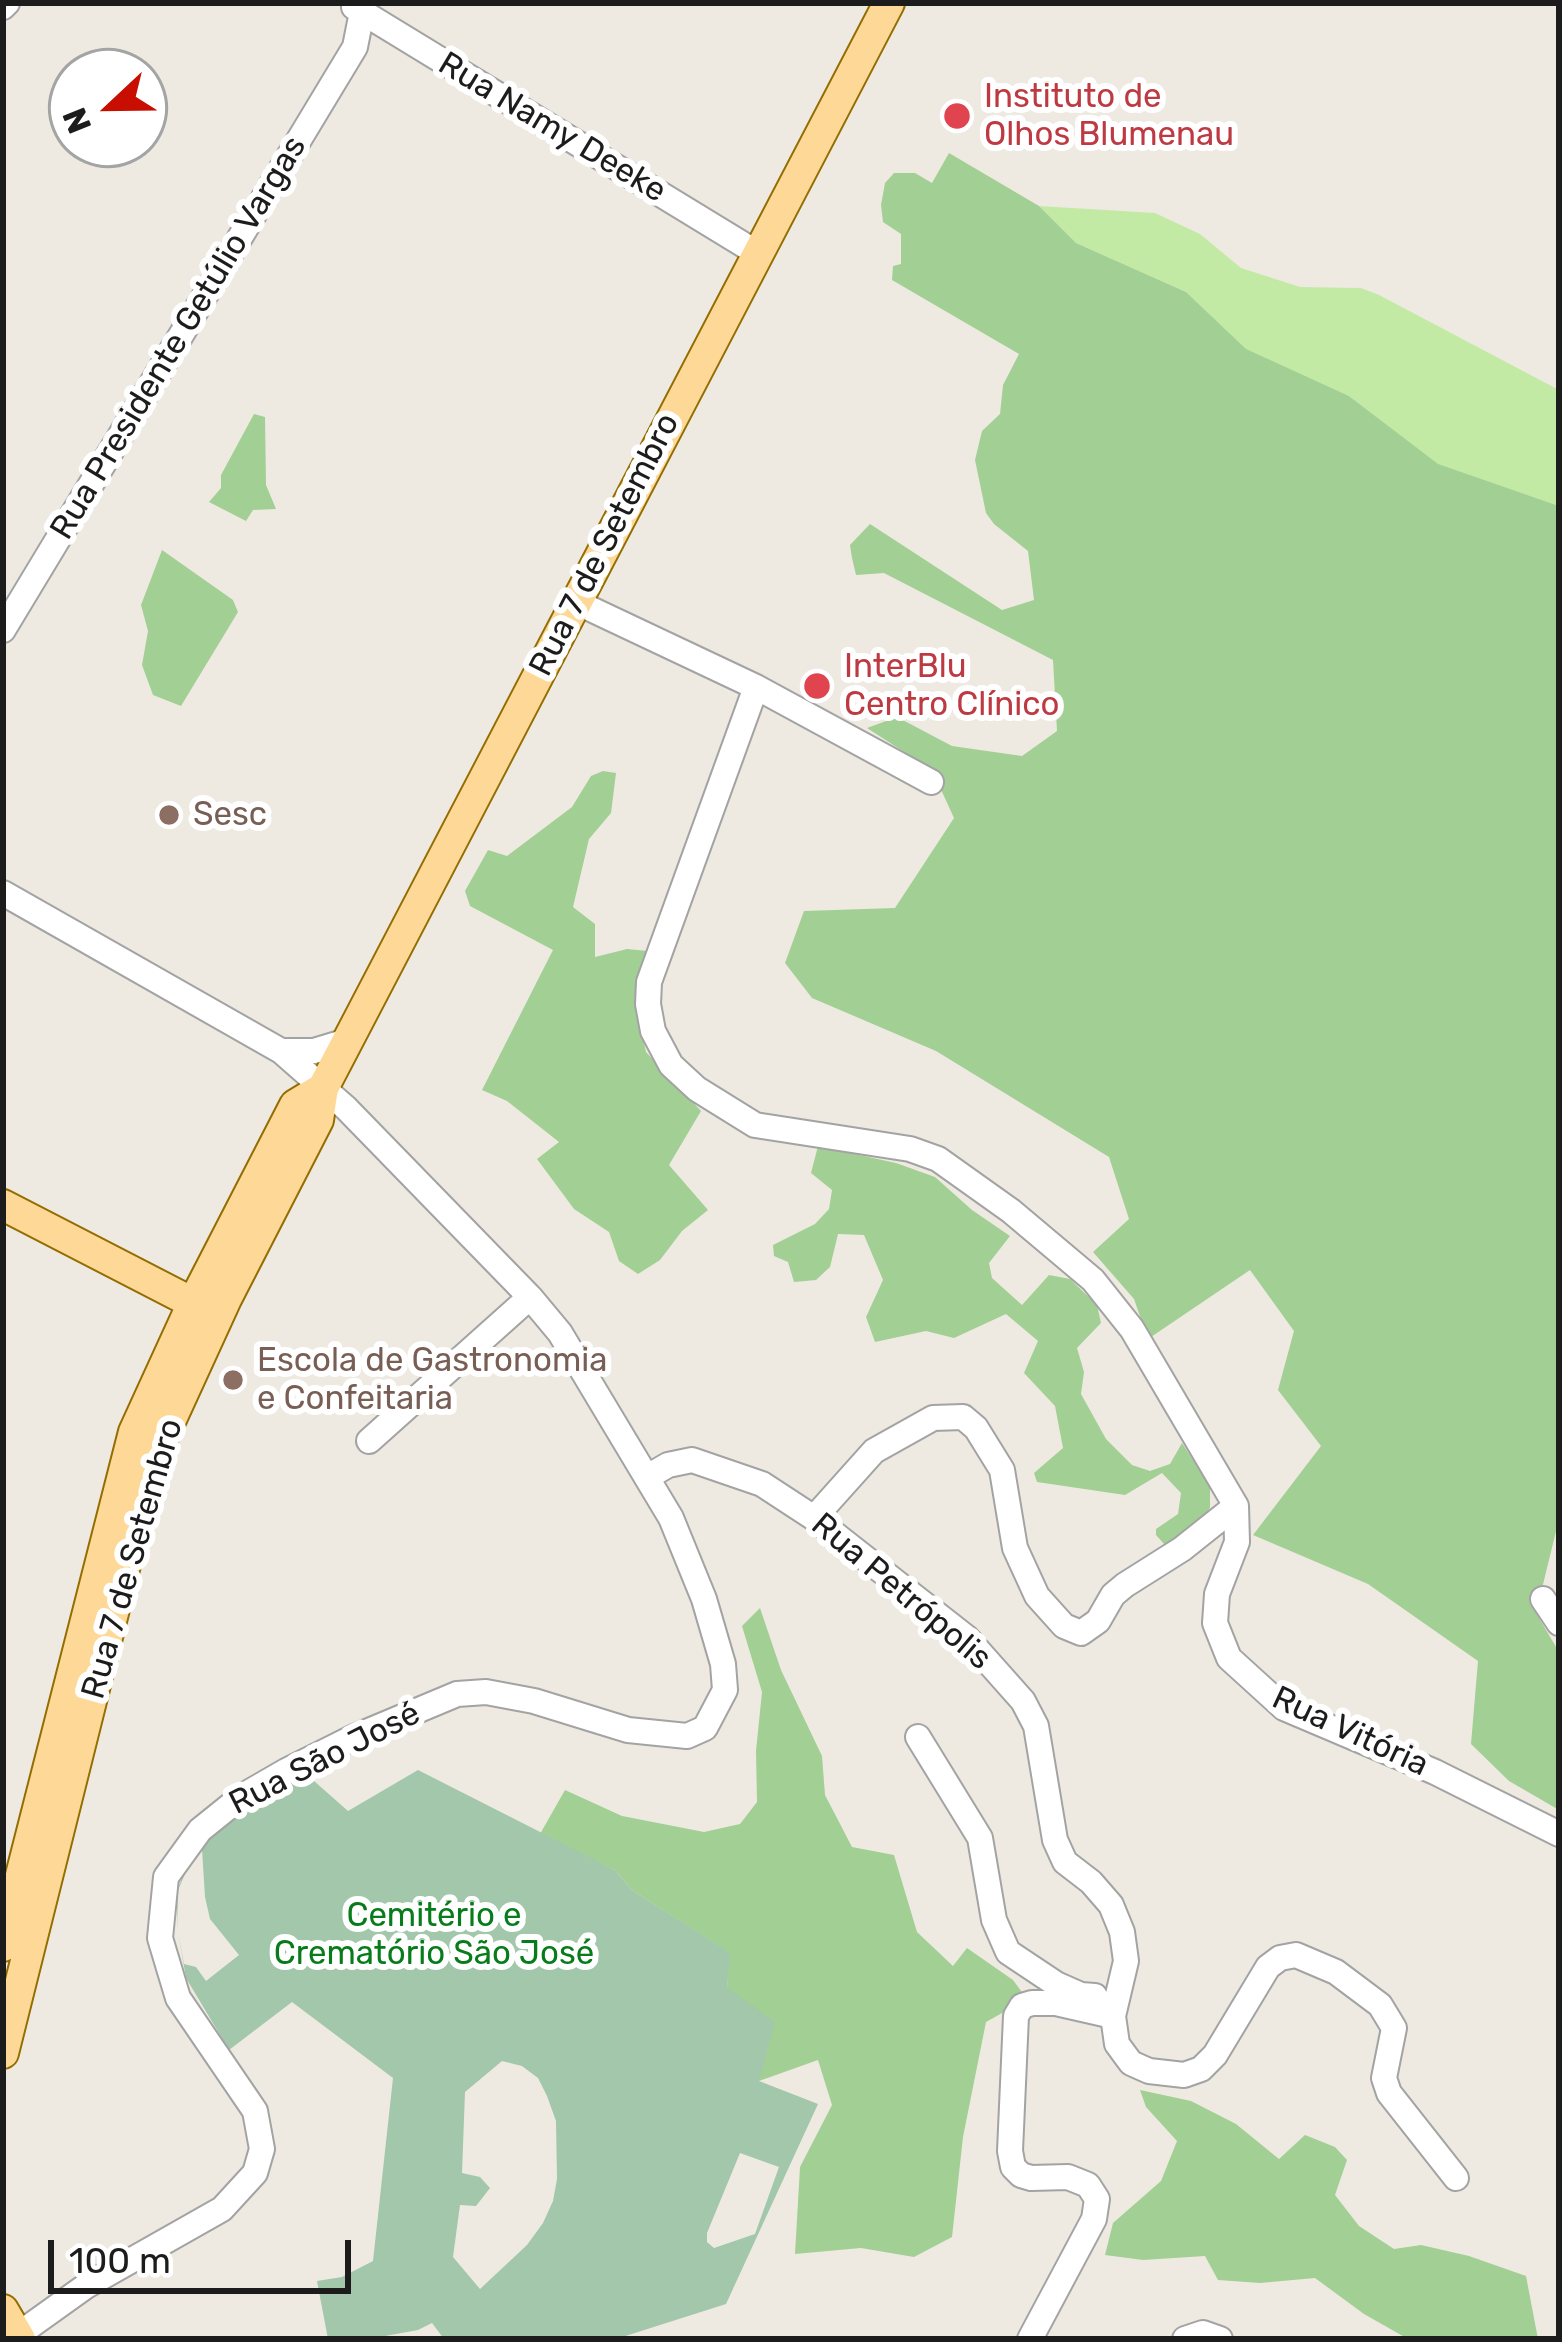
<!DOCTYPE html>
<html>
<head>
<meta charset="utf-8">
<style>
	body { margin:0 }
	#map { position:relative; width:1562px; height:2342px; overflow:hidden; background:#eeeae1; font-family:Rubik,sans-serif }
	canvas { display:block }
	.frame { position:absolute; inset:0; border:6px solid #1c1c1c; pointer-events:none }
	.north { position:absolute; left:48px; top:48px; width:120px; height:120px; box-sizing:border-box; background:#fff; border:3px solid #a4a4a4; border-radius:50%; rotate:248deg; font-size:33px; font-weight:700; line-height:48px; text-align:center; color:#1c1c1c }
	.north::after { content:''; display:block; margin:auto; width:42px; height:54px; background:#c80e00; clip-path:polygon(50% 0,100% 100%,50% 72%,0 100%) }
	.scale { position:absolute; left:48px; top:2240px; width:303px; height:54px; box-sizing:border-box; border:6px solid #1c1c1c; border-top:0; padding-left:15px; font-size:36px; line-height:42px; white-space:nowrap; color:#1c1c1c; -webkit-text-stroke:9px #fff; paint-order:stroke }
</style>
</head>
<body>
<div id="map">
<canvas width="1562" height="2342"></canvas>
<div class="frame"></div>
<div class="north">N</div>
<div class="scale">100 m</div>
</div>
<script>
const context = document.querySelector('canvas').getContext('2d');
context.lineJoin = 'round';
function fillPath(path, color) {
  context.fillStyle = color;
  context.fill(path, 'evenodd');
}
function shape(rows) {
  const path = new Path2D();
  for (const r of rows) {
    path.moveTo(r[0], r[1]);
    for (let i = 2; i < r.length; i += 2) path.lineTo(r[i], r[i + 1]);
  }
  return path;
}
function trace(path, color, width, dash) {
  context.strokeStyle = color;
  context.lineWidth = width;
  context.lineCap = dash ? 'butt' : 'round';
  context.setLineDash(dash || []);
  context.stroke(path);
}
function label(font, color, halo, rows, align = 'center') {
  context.font = font + ' Rubik,sans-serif';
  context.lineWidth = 12;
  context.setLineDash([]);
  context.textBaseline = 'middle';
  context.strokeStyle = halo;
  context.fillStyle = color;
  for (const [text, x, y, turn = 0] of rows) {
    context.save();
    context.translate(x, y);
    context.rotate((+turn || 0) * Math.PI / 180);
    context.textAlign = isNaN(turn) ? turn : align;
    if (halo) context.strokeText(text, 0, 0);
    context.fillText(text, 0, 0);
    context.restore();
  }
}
fillPath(shape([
	[1039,206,1155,213,1200,234,1241,268,1300,287,1361,288,1379,295,1559,390,1559,506,1438,465,1349,396,1246,350,1186,292,1076,243]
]), '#c2eaa5');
fillPath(shape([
	[949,153,1039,206,1076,243,1186,292,1246,349,1349,396,1438,464,1559,506,1559,1519,1536,1613,1559,1652,1559,1810,1509,1781,1471,1744,1478,1661,1368,1584,1253,1535,1321,1446,1278,1390,1294,1331,1250,1270,1148,1339,1134,1299,1093,1252,1129,1219,1109,1157,936,1051,812,998,785,963,804,911,895,908,954,818,932,770,867,728,897,717,952,746,1022,756,1057,731,1053,660,884,573,856,575,852,558,850,545,870,524,1002,610,1034,600,1028,551,994,524,986,513,975,460,982,431,1000,414,1003,385,1019,354,892,280,893,266,901,264,901,234,883,222,881,205,885,183,894,173,915,173,932,183],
	[254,414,265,417,266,485,276,509,253,510,246,521,209,502,221,488,221,475],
	[162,550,233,600,238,612,181,706,153,695,142,665,148,631,141,605],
	[603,771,616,773,611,813,589,839,573,907,595,924,595,957,627,949,648,951,635,1002,646,1052,701,1111,669,1165,708,1210,682,1231,660,1260,638,1274,619,1261,609,1232,574,1209,537,1159,559,1142,507,1101,482,1090,553,950,470,906,465,891,488,850,507,856,572,807,591,776],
	[818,1146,896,1163,935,1177,972,1210,1010,1236,989,1263,992,1278,1022,1305,1049,1275,1070,1279,1097,1305,1101,1323,1077,1348,1084,1372,1081,1394,1106,1439,1132,1465,1150,1471,1170,1464,1182,1443,1210,1486,1210,1508,1194,1529,1165,1545,1156,1535,1156,1529,1178,1514,1181,1493,1162,1473,1125,1495,1037,1482,1034,1473,1063,1448,1055,1406,1024,1373,1038,1341,1006,1314,954,1338,926,1331,875,1342,866,1317,883,1280,864,1235,838,1234,830,1267,816,1280,794,1282,788,1262,774,1256,773,1245,815,1224,829,1209,832,1190,811,1173],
	[760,1608,781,1670,822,1756,825,1795,852,1847,894,1855,917,1932,953,1966,967,1948,1013,1980,1027,1999,986,2022,963,2137,952,2237,914,2257,861,2248,795,2254,800,2167,832,2105,818,2060,759,2081,727,1988,729,1953,632,1890,615,1870,540,1834,565,1790,622,1816,704,1832,740,1824,757,1802,756,1751,762,1692,742,1626],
	[1140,2090,1191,2101,1236,2124,1279,2159,1305,2135,1335,2147,1347,2160,1335,2195,1359,2226,1394,2249,1421,2245,1469,2256,1526,2276,1538,2339,1408,2339,1364,2314,1315,2278,1260,2283,1218,2280,1205,2256,1143,2260,1105,2255,1113,2223,1161,2181,1177,2141,1146,2107]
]), '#a2cf94');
fillPath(shape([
	[418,1770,615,1870,632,1890,730,1953,727,1988,775,2022,759,2081,818,2104,726,2304,616,2339,444,2339,432,2323,418,2330,369,2339,328,2339,317,2281,342,2277,373,2261,393,2078,292,2002,229,2050,186,1978,178,1932,177,1890,191,1857,226,1823,305,1773,348,1811],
	[202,1849,205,1897,210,1919,239,1955,206,1981,196,1967,184,1964,178,1932,178,1890,192,1858],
	[502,2061,522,2066,538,2078,547,2096,556,2121,557,2179,553,2201,543,2223,527,2245,480,2289,453,2257,460,2205,476,2206,490,2188,480,2177,462,2173,465,2092],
	[740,2153,779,2167,755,2234,714,2248,707,2242,707,2233]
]), '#a2c7aa');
const minor = shape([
	[3,7,7,3],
	[354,7,757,253],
	[576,602,756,687,931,782],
	[3,630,355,47,362,12],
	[756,687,649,982,648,1004,653,1031,671,1065,697,1089,755,1125,910,1149,938,1159,1011,1211,1093,1280,1132,1329,1236,1506,1237,1542,1217,1594,1215,1623,1229,1658,1284,1708,1435,1772,1559,1834],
	[3,893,281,1051,346,1108,530,1297,560,1333,671,1518,704,1599,723,1664,725,1690,705,1728,687,1736,628,1730,534,1701,486,1692,457,1694,352,1738,286,1771,241,1797,200,1830,166,1877,160,1938,178,1998,255,2111,262,2149,255,2173,222,2209,86,2286,12,2339],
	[281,1051,314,1051,347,1041],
	[369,1441,530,1297],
	[649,1476,668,1465,692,1460,762,1484,814,1518,967,1638,1023,1701,1036,1726,1055,1840,1065,1862,1091,1882,1111,1905,1122,1932,1126,1961,1113,2016,1117,2044,1131,2063,1149,2071,1184,2075,1201,2069,1215,2055,1268,1967,1280,1958,1296,1955,1336,1972,1380,2005,1394,2028,1384,2078,1389,2093,1456,2178],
	[814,1518,874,1451,933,1418,963,1417,976,1428,1002,1470,1015,1548,1037,1596,1064,1626,1081,1633,1098,1621,1113,1595,1125,1585,1182,1549,1236,1506],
	[1543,1599,1559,1623],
	[918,1737,980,1838,994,1920,1008,1952,1056,1984,1081,1995,1095,1996],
	[1030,2339,1094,2219,1097,2199,1088,2185,1068,2177,1031,2178,1021,2175,1013,2167,1010,2151,1016,2016,1022,2006,1032,2003,1056,2003,1113,2016],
	[1185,2339,1203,2333,1220,2339]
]);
const major = shape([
	[3,1205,193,1303],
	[3,1946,134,1432,193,1303,295,1105,323,1088],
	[3,2053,131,1541,161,1441,226,1299,318,1120,323,1088,889,3],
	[3,2310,20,2339]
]);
trace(minor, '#a3a3a3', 28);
trace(major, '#946d00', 34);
trace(minor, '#fff', 24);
trace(major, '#fed896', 30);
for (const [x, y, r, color] of [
	[957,116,15,"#e0444e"],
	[817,686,15,"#e0444e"],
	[169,815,12,"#8d6e63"],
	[233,1380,12,"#8d6e63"]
]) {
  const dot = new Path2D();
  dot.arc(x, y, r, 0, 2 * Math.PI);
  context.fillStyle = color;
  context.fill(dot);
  trace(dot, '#fff', 4.5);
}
label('33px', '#be3a42', '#fff', [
	["Instituto de",984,97],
	["Olhos Blumenau",984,135],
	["InterBlu",844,667],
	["Centro Clínico",844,705]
], 'left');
label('33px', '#1c1c1c', '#fff', [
	["Rua Namy Deeke",552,128,31],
	["Rua Presidente Getúlio Vargas",179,338,-59],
	["Rua 7 de Setembro",605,545,-63],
	["Rua 7 de Setembro",133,1559,-74],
	["Rua Petrópolis",901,1592,40],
	["Rua Vitória",1350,1732,25],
	["Rua São José",325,1759,-27]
]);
label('33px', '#785e54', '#fff', [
	["Sesc",193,815],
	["Escola de Gastronomia",257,1361],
	["e Confeitaria",257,1399]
], 'left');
label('33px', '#087c1a', '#fff', [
	["Cemitério e",434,1916],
	["Crematório São José",434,1954]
]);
</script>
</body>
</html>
